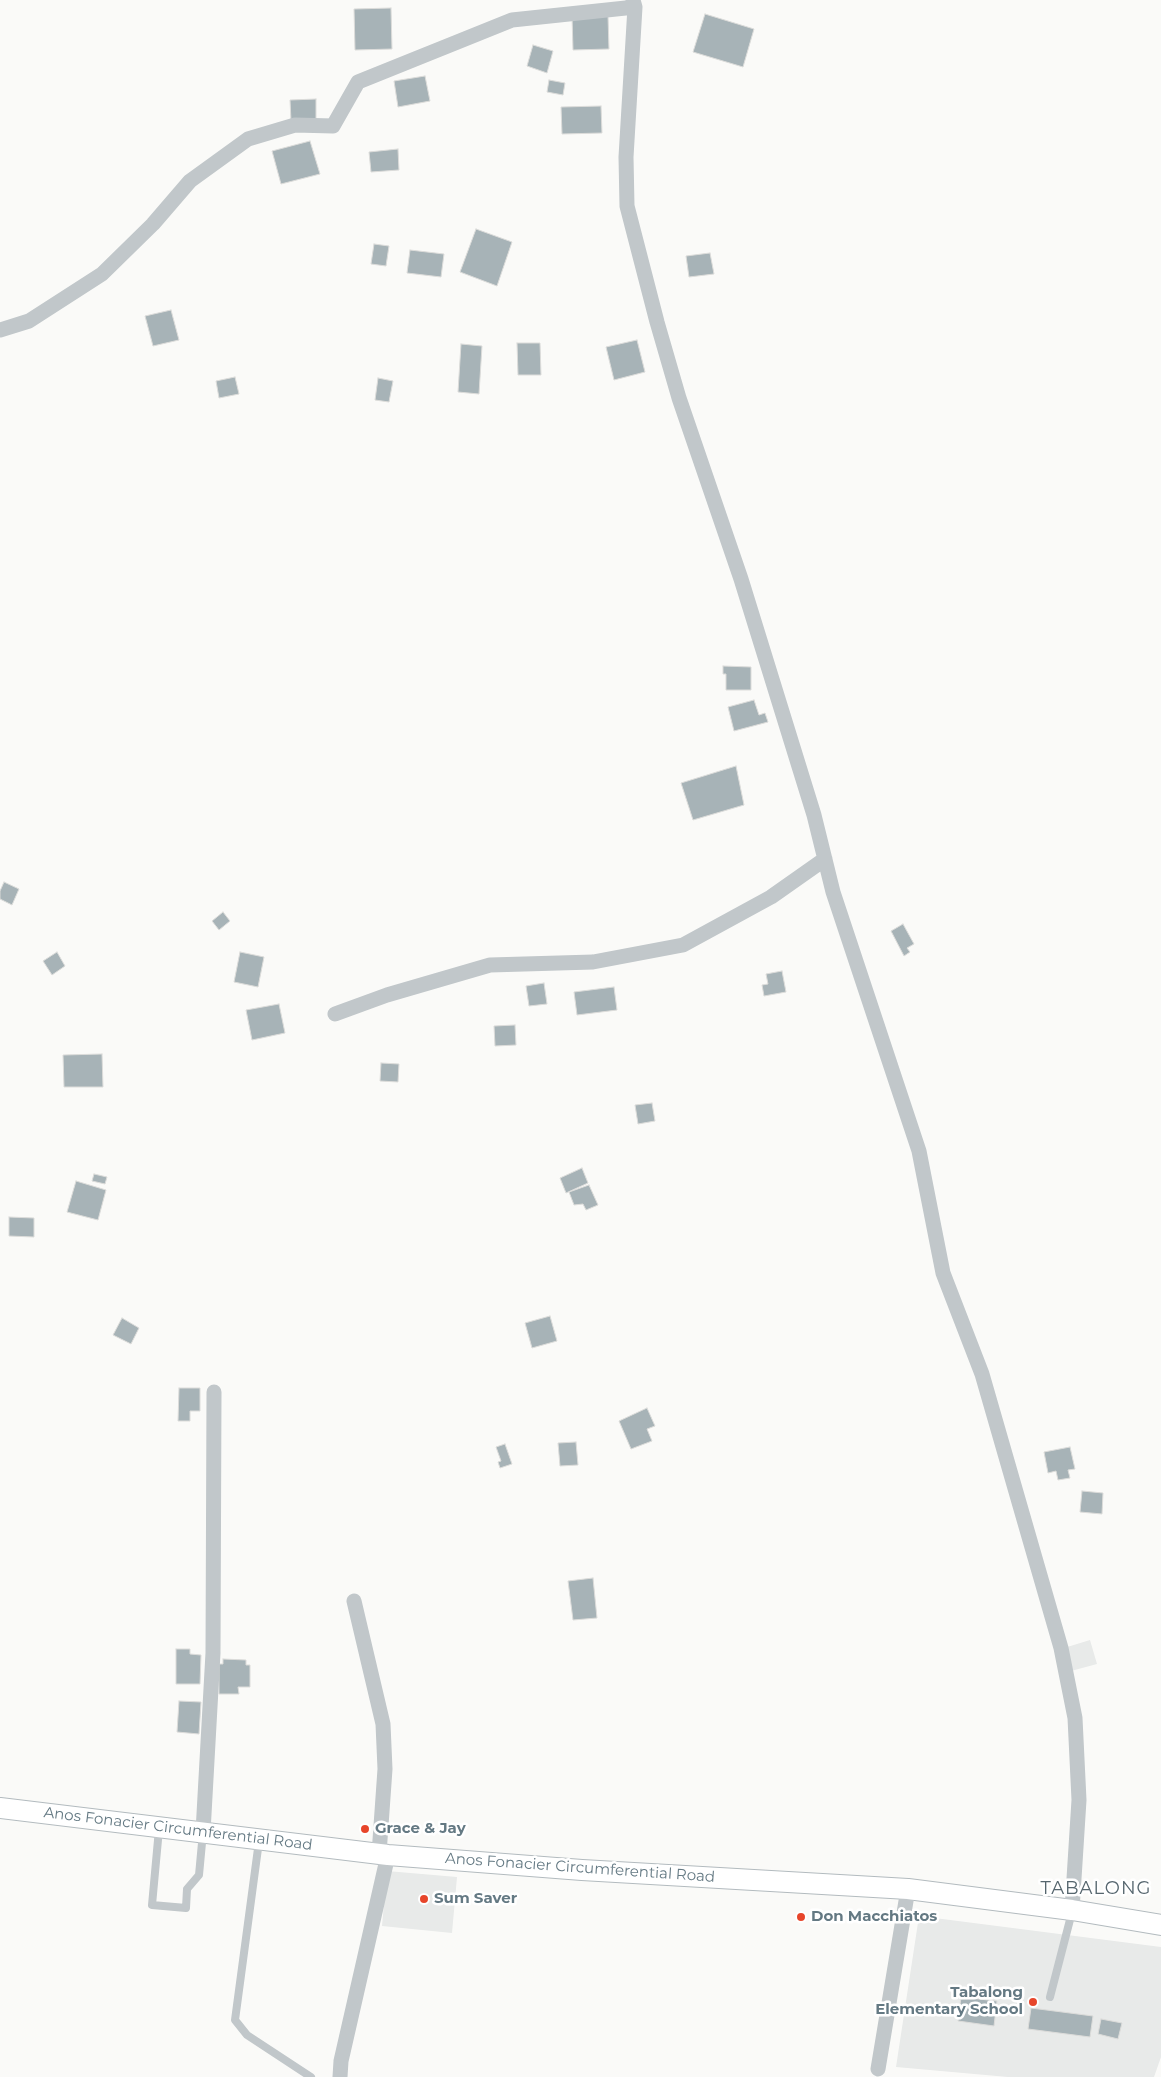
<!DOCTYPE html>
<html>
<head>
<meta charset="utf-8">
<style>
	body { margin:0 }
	canvas { display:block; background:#fafaf8 }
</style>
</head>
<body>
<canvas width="1161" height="2077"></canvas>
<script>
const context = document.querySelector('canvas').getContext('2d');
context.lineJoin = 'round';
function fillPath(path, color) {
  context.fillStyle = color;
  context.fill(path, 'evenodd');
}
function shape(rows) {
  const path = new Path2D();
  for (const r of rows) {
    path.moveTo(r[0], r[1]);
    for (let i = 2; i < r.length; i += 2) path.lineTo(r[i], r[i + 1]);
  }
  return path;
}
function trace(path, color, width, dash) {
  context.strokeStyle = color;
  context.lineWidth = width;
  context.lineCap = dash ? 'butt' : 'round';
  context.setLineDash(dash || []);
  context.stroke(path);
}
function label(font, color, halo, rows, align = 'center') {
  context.font = font + ' Montserrat,sans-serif';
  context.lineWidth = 5;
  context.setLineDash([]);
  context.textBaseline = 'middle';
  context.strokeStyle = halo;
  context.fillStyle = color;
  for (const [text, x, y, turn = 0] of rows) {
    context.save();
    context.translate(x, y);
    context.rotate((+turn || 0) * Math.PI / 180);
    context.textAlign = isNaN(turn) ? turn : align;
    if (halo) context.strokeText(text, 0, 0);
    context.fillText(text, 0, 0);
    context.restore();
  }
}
fillPath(shape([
	[1090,1640,1097,1664,1071,1671,1064,1648],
	[387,1871,457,1877,452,1933,382,1926],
	[919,1916,1161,1947,1161,2057,1154,2077,1008,2077,896,2067]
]), '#e8eae9');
const building = shape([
	[391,8,392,49,355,50,354,9,391,8],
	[705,14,754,29,743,67,693,52,705,14],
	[572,16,608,16,609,49,573,50,572,16],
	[533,45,553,51,547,73,527,66,533,45],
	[425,76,430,101,398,107,394,81,425,76],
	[549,80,565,83,563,95,547,92,549,80],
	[316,99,316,120,291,121,290,100,316,99],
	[601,106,602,133,562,134,561,107,601,106],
	[310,141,320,174,281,184,272,151,310,141],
	[398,149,399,170,371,172,369,152,398,149],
	[476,229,512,242,497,286,460,272,476,229],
	[374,244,389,246,386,266,371,264,374,244],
	[410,250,444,254,441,277,407,273,410,250],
	[710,253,714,274,689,277,686,256,710,253],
	[171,310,179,340,153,346,145,316,171,310],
	[637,340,645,372,614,380,606,347,637,340],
	[517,343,540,343,541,375,518,375,517,343],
	[461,344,482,346,479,394,458,392,461,344],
	[235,377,239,394,219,398,216,381,235,377],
	[378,378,393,381,389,402,375,400,378,378],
	[723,666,751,667,751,690,726,690,726,674,723,674,723,666],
	[754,700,759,715,765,713,768,722,734,731,728,707,754,700],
	[736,766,744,805,693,820,681,783,736,766],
	[4,882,19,889,12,905,0,899,0,891,4,882],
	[223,912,230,921,219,930,212,921,223,912],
	[903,924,914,944,907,948,910,952,904,956,891,931,903,924],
	[57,952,65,966,52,975,43,961,57,952],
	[240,952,264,957,258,987,234,982,240,952],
	[782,971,786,992,764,996,762,985,768,984,766,974,782,971],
	[544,983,547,1004,529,1006,526,986,544,983],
	[614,987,617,1010,577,1015,574,992,614,987],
	[279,1004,285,1033,252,1040,246,1010,279,1004],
	[515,1025,516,1045,495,1046,494,1026,515,1025],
	[102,1054,103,1087,64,1087,63,1055,102,1054],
	[381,1063,399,1064,398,1082,380,1081,381,1063],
	[652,1103,655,1121,638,1124,635,1105,652,1103],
	[582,1168,588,1183,566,1193,560,1178,582,1168],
	[94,1174,107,1177,105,1184,92,1181,94,1174],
	[76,1181,106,1190,98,1220,67,1212,76,1181],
	[589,1185,598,1205,586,1210,583,1204,574,1205,569,1192,589,1185],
	[9,1217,34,1218,34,1237,9,1236,9,1217],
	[550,1316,557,1341,532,1348,525,1323,550,1316],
	[122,1318,139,1328,131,1344,113,1335,122,1318],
	[179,1388,200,1388,200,1411,190,1411,190,1421,178,1421,179,1388],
	[647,1408,655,1426,647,1429,652,1441,631,1449,619,1421,647,1408],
	[576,1442,578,1465,560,1466,558,1443,576,1442],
	[505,1444,512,1464,500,1468,498,1462,501,1461,496,1447,505,1444],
	[1070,1447,1075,1469,1068,1470,1070,1478,1058,1480,1056,1471,1048,1473,1044,1452,1070,1447],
	[1082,1491,1103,1493,1102,1514,1080,1512,1082,1491],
	[593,1578,597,1618,573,1620,568,1581,593,1578],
	[176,1649,190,1649,190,1654,201,1655,200,1684,176,1684,176,1649],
	[223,1659,246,1660,246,1665,250,1665,250,1687,238,1687,239,1694,219,1694,219,1664,223,1664,223,1659],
	[179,1701,201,1702,199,1734,177,1732,179,1701],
	[961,1997,997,2001,994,2026,958,2021,961,1997],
	[1031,2008,1093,2016,1090,2037,1028,2029,1031,2008],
	[1101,2019,1122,2023,1118,2039,1098,2034,1101,2019]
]);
fillPath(building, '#a7b3b7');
trace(building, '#dcdcda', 1);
const secondary = shape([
	[0,1808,388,1855,582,1870,908,1889,1072,1910,1161,1925]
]);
trace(secondary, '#b3bbbf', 22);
trace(shape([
	[159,1829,152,1905,186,1908,187,1889,199,1875,203,1832],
	[259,1841,235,2020,247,2035,311,2077],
	[1050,1997,1072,1912]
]), '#c1c7ca', 8);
trace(shape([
	[633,0,635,7,626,157,627,206,657,322,679,398,741,579,814,815,833,892,919,1151,943,1273,982,1374,1061,1648,1075,1718,1079,1800,1072,1910],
	[0,330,29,321,102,274,153,224,190,181,248,139,295,125,333,126,358,82,512,20,635,7],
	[335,1014,387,995,490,965,593,962,683,945,771,897,825,859],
	[354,1601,383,1724,385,1769,379,1854],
	[203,1832,213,1653,214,1392],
	[878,2069,908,1889],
	[340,2077,341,2061,388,1855]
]), '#c1c7ca', 15);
trace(secondary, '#fff', 20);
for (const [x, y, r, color] of [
	[365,1829,5,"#e7452a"],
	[424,1899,5,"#e7452a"],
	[801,1917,5,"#e7452a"],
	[1033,2002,5,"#e7452a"]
]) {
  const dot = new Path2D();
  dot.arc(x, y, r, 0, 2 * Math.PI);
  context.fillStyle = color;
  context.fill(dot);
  trace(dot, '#fff', 2);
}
label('15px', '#647983', '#fff', [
	["Anos Fonacier Circumferential Road",178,1829,7],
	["Anos Fonacier Circumferential Road",580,1868,4]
]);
label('bold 15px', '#647983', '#fff', [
	["Grace & Jay",375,1829],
	["Sum Saver",434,1899],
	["Don Macchiatos",811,1917],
	["Tabalong",1023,1993,"right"],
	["Elementary School",1023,2010,"right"]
], 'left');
context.letterSpacing = '1px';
label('18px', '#56666e', '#fff', [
	["TABALONG",1096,1889]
]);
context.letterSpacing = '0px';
</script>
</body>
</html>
